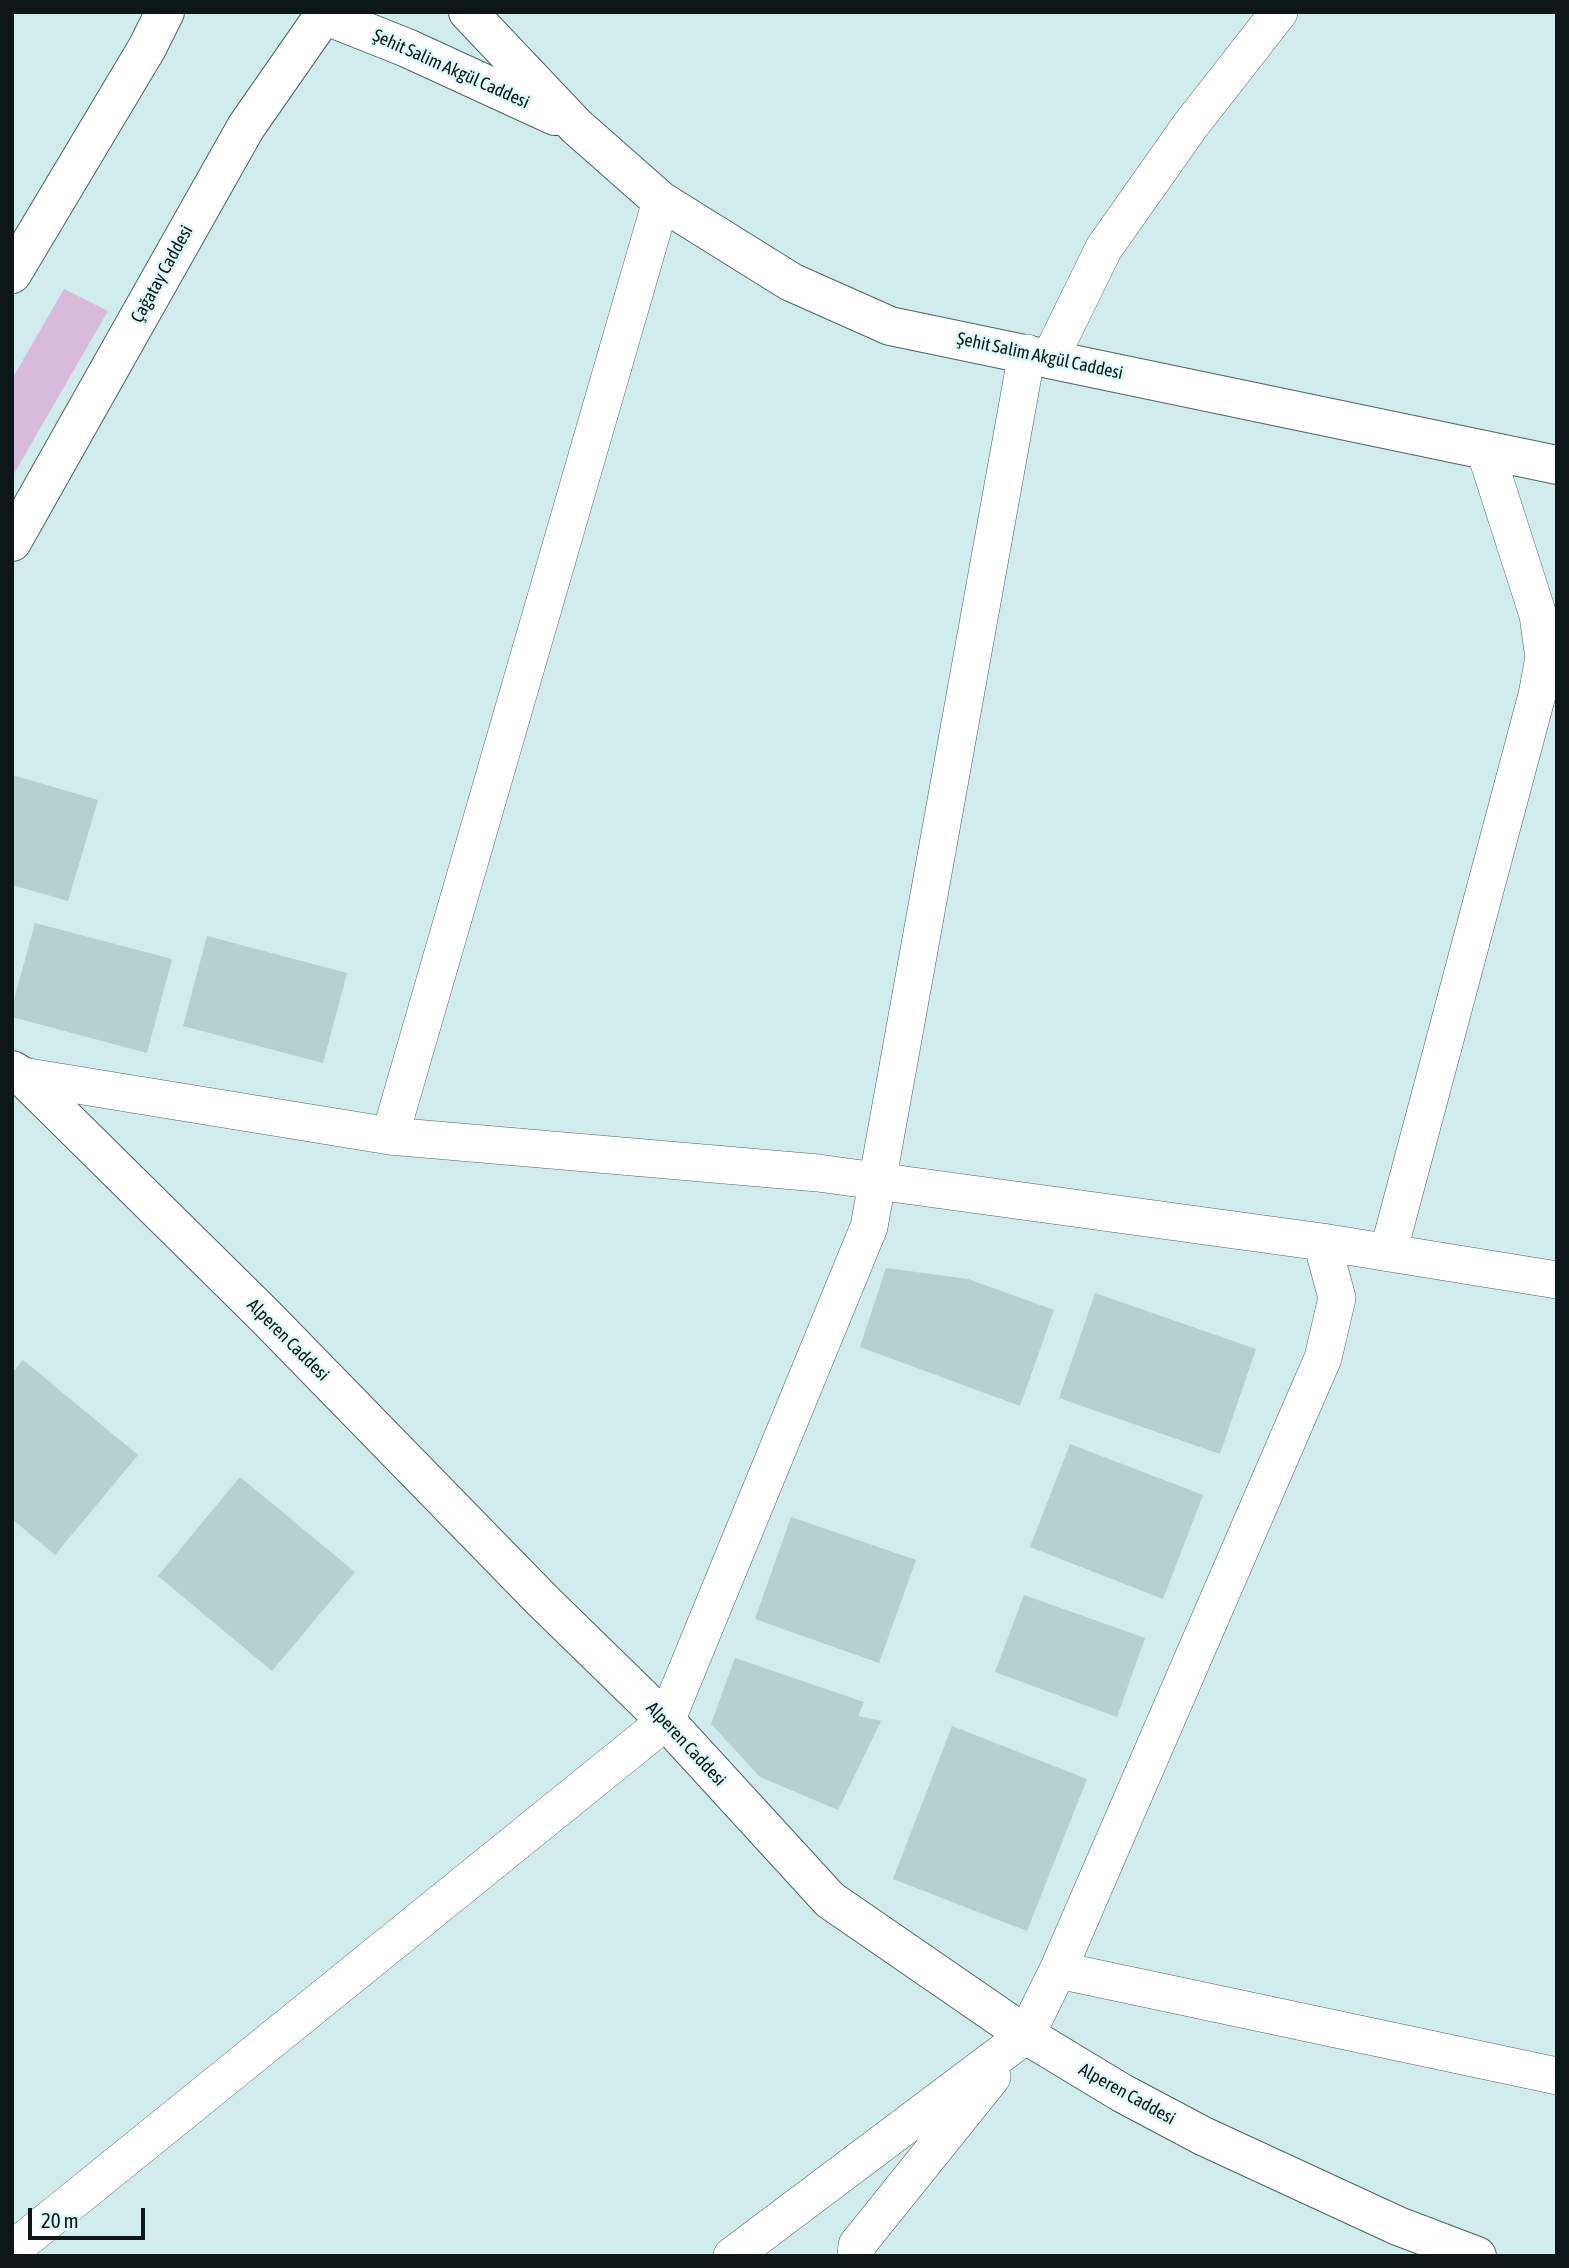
<!DOCTYPE html>
<html>
<head>
<meta charset="utf-8">
<style>
	body { margin:0 }
	#map { position:relative; width:1569px; height:2268px; overflow:hidden; background:#d0ecec; font-family:"Asap Condensed",sans-serif }
	canvas { display:block }
	.frame { position:absolute; inset:0; border:14px solid #0d1717; pointer-events:none }
	.scale { position:absolute; left:28px; top:2208px; width:117px; height:32px; box-sizing:border-box; border:4px solid #0d1717; border-top:0; padding-left:9px; font-size:21px; line-height:24px; white-space:nowrap; color:#0d1717; -webkit-text-stroke:5px #ddf9f9; paint-order:stroke }
</style>
</head>
<body>
<div id="map">
<canvas width="1569" height="2268"></canvas>
<div class="frame"></div>
<div class="scale">20 m</div>
</div>
<script>
const context = document.querySelector('canvas').getContext('2d');
context.lineJoin = 'round';
function fillPath(path, color) {
  context.fillStyle = color;
  context.fill(path, 'evenodd');
}
function shape(rows) {
  const path = new Path2D();
  for (const r of rows) {
    path.moveTo(r[0], r[1]);
    for (let i = 2; i < r.length; i += 2) path.lineTo(r[i], r[i + 1]);
  }
  return path;
}
function trace(path, color, width, dash) {
  context.strokeStyle = color;
  context.lineWidth = width;
  context.lineCap = dash ? 'butt' : 'round';
  context.setLineDash(dash || []);
  context.stroke(path);
}
function label(font, color, halo, rows, align = 'center') {
  context.font = font + ' "Asap Condensed",sans-serif';
  context.lineWidth = 5;
  context.setLineDash([]);
  context.textBaseline = 'middle';
  context.strokeStyle = halo;
  context.fillStyle = color;
  for (const [text, x, y, turn = 0] of rows) {
    context.save();
    context.translate(x, y);
    context.rotate((+turn || 0) * Math.PI / 180);
    context.textAlign = isNaN(turn) ? turn : align;
    if (halo) context.strokeText(text, 0, 0);
    context.fillText(text, 0, 0);
    context.restore();
  }
}
fillPath(shape([
	[64,289,108,311,12,477,12,379]
]), '#d8bbda');
fillPath(shape([
	[12,775,98,800,68,901,12,885],
	[35,923,172,959,147,1053,12,1017,12,1007],
	[207,936,347,973,323,1063,183,1026],
	[886,1268,968,1279,1054,1310,1020,1406,860,1347],
	[1095,1293,1256,1349,1220,1454,1059,1398],
	[23,1360,138,1455,55,1555,12,1519,12,1373],
	[1070,1444,1203,1495,1163,1599,1030,1547],
	[240,1477,355,1572,272,1671,158,1576],
	[791,1517,916,1560,879,1663,755,1619],
	[1024,1595,1145,1638,1117,1717,995,1672],
	[735,1658,864,1702,858,1716,881,1721,838,1810,760,1777,711,1724],
	[952,1726,1087,1779,1027,1931,893,1879]
]), '#b4d0d0');
const minor = shape([
	[1050,358,1104,248,1190,126,1279,12],
	[22,1076,390,1136,818,1173,1322,1242,1557,1280],
	[390,1136,661,201],
	[1388,1253,1537,695,1544,658,1538,615,1485,450],
	[1058,1970,1557,2076],
	[12,2250,666,1721,869,1227,1027,353],
	[732,2256,1026,2035,1058,1970,1323,1358,1337,1298,1322,1242],
	[856,2256,857,2245,992,2077]
]);
const tertiary = shape([
	[468,12,576,126,661,201,791,282,890,326,1557,465],
	[324,15,407,48,555,116],
	[12,1070,22,1076,266,1317,542,1600,666,1721,830,1900,1026,2035,1122,2093,1203,2136,1398,2226,1477,2256]
]);
const secondary = shape([
	[12,274,147,48,165,12],
	[12,542,246,127,326,12]
]);
trace(minor, '#4c6465', 38);
trace(tertiary, '#4c6465', 40);
trace(secondary, '#4c6465', 40);
trace(minor, '#fff', 37);
trace(tertiary, '#fff', 38);
trace(secondary, '#fff', 38);
label('18px', '#0d1717', '#ddf9f9', [
	["Şehit Salim Akgül Caddesi",451,69,24],
	["Çağatay Caddesi",162,274,-61],
	["Şehit Salim Akgül Caddesi",1040,356,12],
	["Alperen Caddesi",288,1340,45],
	["Alperen Caddesi",686,1744,47],
	["Alperen Caddesi",1127,2094,29]
]);
</script>
</body>
</html>
